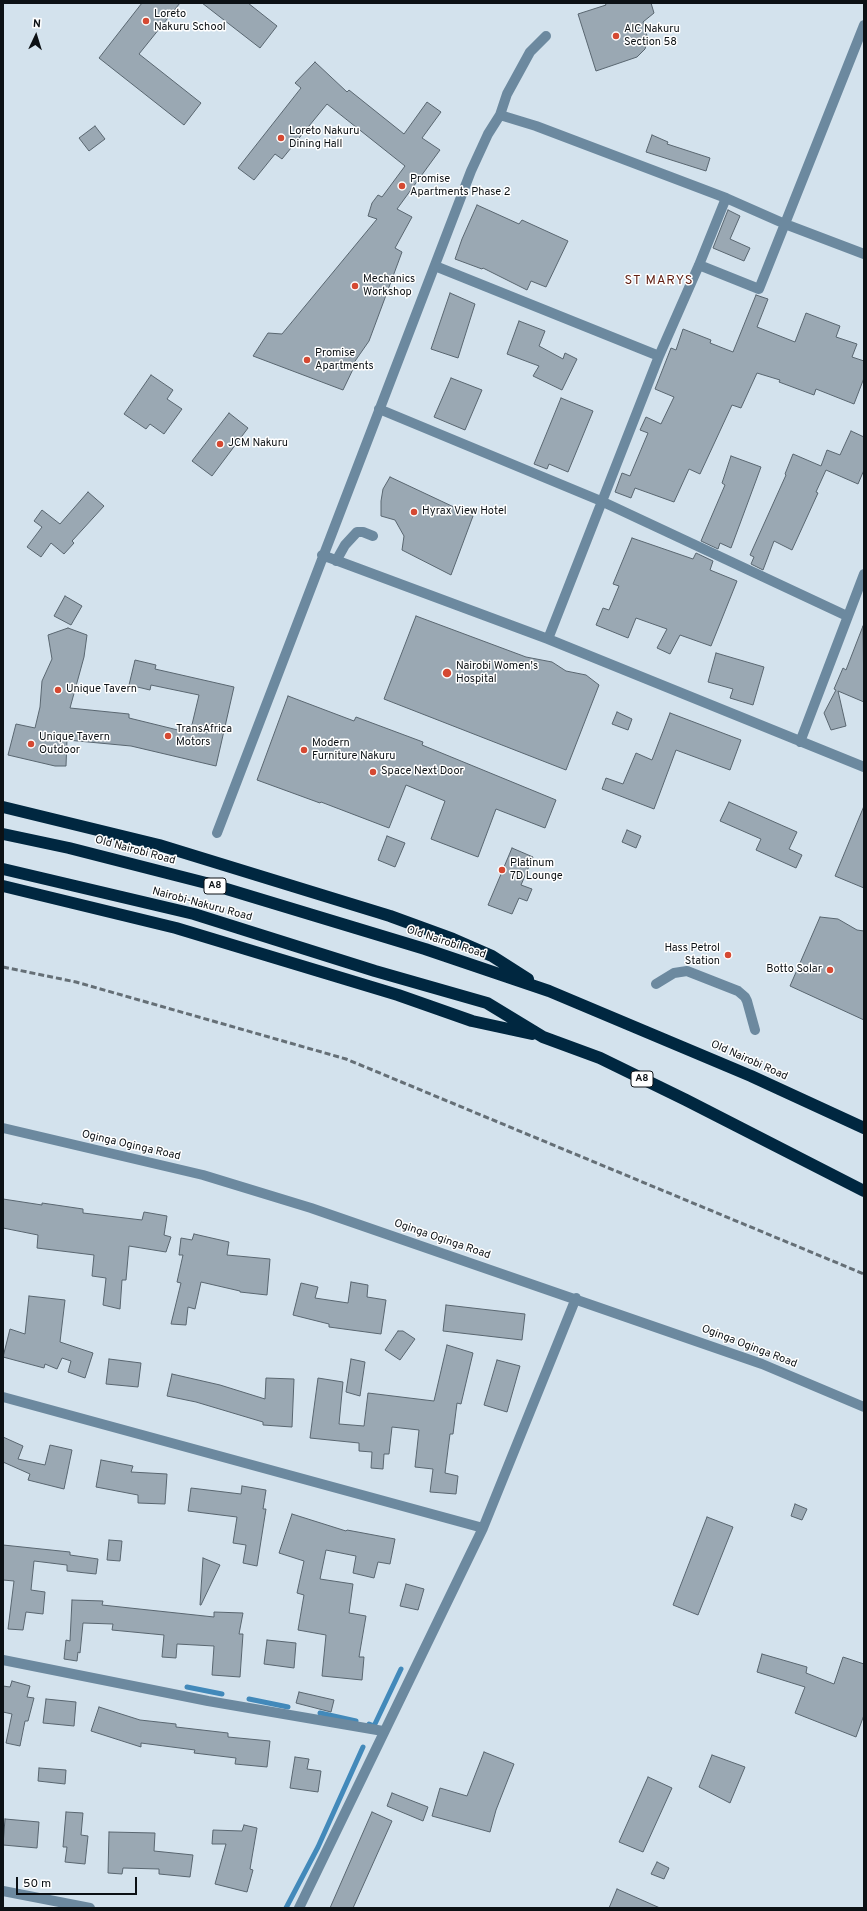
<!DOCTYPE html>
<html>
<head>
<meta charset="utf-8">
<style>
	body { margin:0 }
	#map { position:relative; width:867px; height:1911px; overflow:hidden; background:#d3e2ed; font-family:Overpass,sans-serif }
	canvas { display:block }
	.frame { position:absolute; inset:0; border:4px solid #0c1115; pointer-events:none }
	.north { position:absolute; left:16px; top:16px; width:40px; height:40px; -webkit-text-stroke:3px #fff; paint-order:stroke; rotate:4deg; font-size:11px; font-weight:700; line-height:16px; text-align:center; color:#0c1115 }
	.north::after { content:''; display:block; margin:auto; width:14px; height:18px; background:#0c1115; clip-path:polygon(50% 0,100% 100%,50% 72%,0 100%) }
	.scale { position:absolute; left:16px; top:1877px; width:121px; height:18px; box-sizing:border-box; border:2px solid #0c1115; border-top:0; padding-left:5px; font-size:12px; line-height:14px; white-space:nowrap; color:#0c1115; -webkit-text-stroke:3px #fff; paint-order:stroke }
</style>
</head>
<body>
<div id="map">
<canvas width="867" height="1911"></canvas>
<div class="frame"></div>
<div class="north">N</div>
<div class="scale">50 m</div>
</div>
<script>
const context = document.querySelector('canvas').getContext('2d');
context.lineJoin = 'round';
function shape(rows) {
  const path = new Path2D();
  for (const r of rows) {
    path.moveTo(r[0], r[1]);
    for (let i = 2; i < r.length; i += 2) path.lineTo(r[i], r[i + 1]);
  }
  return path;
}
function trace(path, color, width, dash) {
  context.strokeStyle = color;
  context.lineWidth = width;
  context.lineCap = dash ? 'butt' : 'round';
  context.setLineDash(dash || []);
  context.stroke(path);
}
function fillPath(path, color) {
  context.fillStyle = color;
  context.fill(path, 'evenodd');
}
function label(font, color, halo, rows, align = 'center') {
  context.font = font + ' Overpass,sans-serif';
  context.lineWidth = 3;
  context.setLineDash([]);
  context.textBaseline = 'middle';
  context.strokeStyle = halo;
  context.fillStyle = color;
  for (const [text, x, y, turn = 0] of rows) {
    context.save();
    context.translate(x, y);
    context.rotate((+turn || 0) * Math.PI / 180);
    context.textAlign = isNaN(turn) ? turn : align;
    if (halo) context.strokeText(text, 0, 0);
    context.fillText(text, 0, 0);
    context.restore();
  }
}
trace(shape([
	[187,1687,222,1694],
	[249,1699,288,1707],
	[320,1713,356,1721],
	[369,1724,374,1726,401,1669],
	[286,1908,318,1847,363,1747]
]), '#4289ba', 5);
const building = shape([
	[142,3,180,3,139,54,201,103,184,125,99,58,142,3],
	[202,3,248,3,277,26,260,48,202,3],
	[605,3,651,3,654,13,643,22,648,39,645,49,637,57,596,71,578,14,606,5,605,3],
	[315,62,347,92,349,90,404,134,427,102,441,112,422,138,440,150,397,209,412,217,395,248,402,252,369,341,353,364,355,365,343,390,253,356,268,333,282,334,377,219,368,216,372,203,378,195,382,197,405,166,327,104,282,159,275,154,254,180,238,168,301,88,295,83,315,62],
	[95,126,105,139,89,151,79,138,95,126],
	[652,135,668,142,667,144,710,158,706,171,646,152,652,135],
	[477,205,519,224,522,220,568,241,546,287,531,281,527,290,483,268,482,269,455,259,462,239,477,205],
	[728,210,740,216,730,239,750,248,744,261,713,248,728,210],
	[450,293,475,304,458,358,431,349,450,293],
	[756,295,768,299,757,327,795,342,806,313,840,326,836,337,857,344,852,357,864,361,864,378,854,404,816,389,814,395,779,382,780,380,757,373,741,408,732,405,700,474,689,469,674,502,635,488,631,498,615,492,622,473,630,476,648,433,640,430,646,417,661,424,674,397,655,389,671,348,676,350,683,329,711,340,710,343,733,352,756,295],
	[519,321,545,331,539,346,563,359,565,353,577,359,562,390,533,376,539,366,507,354,519,321],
	[151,375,173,390,167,399,182,409,164,434,150,424,146,429,124,414,151,375],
	[451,378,482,390,465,430,434,417,451,378],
	[561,398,593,411,568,472,549,464,547,469,534,464,561,398],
	[229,413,248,428,212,476,192,461,229,413],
	[851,431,864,437,864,470,858,484,826,470,816,492,818,493,792,550,774,541,763,570,751,564,754,557,750,555,786,475,785,474,793,454,821,466,827,450,840,455,851,431],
	[731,456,761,467,731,548,720,543,718,549,701,541,725,485,722,483,731,456],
	[390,477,473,516,451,575,402,550,404,536,395,520,381,516,381,501,383,489,390,477],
	[88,492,104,506,72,541,74,543,64,554,51,543,41,557,27,547,42,527,34,521,42,510,60,524,88,492],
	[632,538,693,559,696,553,713,561,710,570,737,581,711,646,680,635,670,654,657,648,667,629,636,618,628,638,596,625,603,608,609,610,619,586,613,584,632,538],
	[65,596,82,606,71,625,54,616,65,596],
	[416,616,526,657,552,662,566,671,586,675,599,685,566,770,384,699,416,616],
	[863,626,864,702,838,691,846,726,831,730,824,713,836,690,834,689,843,668,846,670,863,626],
	[68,628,87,635,84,657,70,708,129,714,129,718,190,733,199,695,151,685,150,690,129,685,135,660,156,665,155,669,234,687,216,766,131,746,67,740,66,766,55,766,8,755,16,724,35,728,40,707,42,681,52,659,48,635,68,628],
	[716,653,764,667,753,705,730,698,733,689,708,682,716,653],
	[288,696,354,721,356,717,423,742,422,745,556,800,545,828,496,809,478,857,431,839,445,801,406,785,389,828,321,802,320,803,257,780,288,696],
	[617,712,632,719,628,730,612,724,617,712],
	[670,713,741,740,730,770,676,750,654,809,602,789,606,778,623,784,636,753,652,760,670,713],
	[729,802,797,832,789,849,802,855,796,868,756,850,761,839,720,821,729,802],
	[864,806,864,888,835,876,864,806],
	[627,830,641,836,636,848,622,842,627,830],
	[387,836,405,843,395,867,378,860,387,836],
	[512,848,533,857,521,885,532,889,527,901,519,898,512,914,488,905,512,848],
	[820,917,838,919,857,930,864,931,864,1020,790,986,820,917],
	[3,1199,42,1205,42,1203,83,1209,83,1213,142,1220,144,1212,167,1216,164,1235,171,1237,166,1252,129,1246,126,1280,122,1280,120,1309,103,1305,106,1278,92,1276,94,1255,37,1248,38,1235,3,1228,3,1199],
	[194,1234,229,1242,227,1255,270,1259,267,1295,240,1292,240,1291,201,1282,195,1309,188,1307,186,1325,171,1324,181,1283,177,1282,183,1255,179,1255,181,1238,192,1240,194,1234],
	[351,1282,368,1285,367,1297,386,1300,381,1334,329,1327,329,1324,293,1315,301,1283,318,1287,315,1298,348,1303,351,1282],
	[29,1296,65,1300,60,1342,93,1353,85,1378,68,1372,71,1361,62,1358,57,1369,45,1364,44,1368,3,1357,10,1329,25,1334,29,1296],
	[446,1305,525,1314,522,1340,443,1331,446,1305],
	[398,1331,403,1331,415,1339,400,1360,385,1350,398,1331],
	[447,1345,473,1353,461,1404,457,1403,453,1434,450,1434,445,1473,458,1476,456,1494,430,1492,433,1469,415,1467,419,1430,392,1427,389,1454,384,1454,383,1469,371,1468,372,1452,359,1451,359,1443,310,1438,318,1378,343,1382,339,1424,364,1426,368,1393,434,1401,447,1345],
	[109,1359,141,1363,138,1387,106,1384,109,1359],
	[351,1359,365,1362,360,1396,346,1392,351,1359],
	[497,1360,520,1366,507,1412,484,1405,497,1360],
	[172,1374,220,1385,265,1399,266,1378,294,1379,292,1427,263,1425,263,1422,196,1402,167,1396,172,1374],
	[3,1437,23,1446,18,1459,45,1465,50,1445,72,1450,64,1489,28,1480,30,1474,3,1462,3,1437],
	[101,1460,133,1466,131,1472,167,1474,165,1504,138,1503,138,1495,96,1487,101,1460],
	[242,1486,266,1490,263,1509,266,1509,257,1566,243,1563,246,1545,233,1543,237,1517,188,1511,191,1488,241,1494,242,1486],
	[795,1504,807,1509,802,1520,791,1516,795,1504],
	[292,1514,346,1531,347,1530,395,1539,390,1564,378,1562,374,1578,353,1573,356,1556,326,1550,320,1579,353,1584,349,1613,366,1616,359,1657,364,1657,362,1680,322,1676,326,1635,298,1630,304,1595,297,1593,304,1561,279,1553,292,1514],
	[707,1517,733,1527,698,1615,673,1605,707,1517],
	[109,1540,122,1541,120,1561,107,1560,109,1540],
	[3,1545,70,1552,70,1555,98,1559,96,1574,67,1571,67,1565,34,1561,31,1590,45,1592,43,1614,26,1612,23,1630,8,1629,14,1581,3,1580,3,1545],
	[203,1558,220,1565,201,1605,200,1605,203,1558],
	[406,1584,424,1589,418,1610,400,1606,406,1584],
	[72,1600,103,1601,102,1605,214,1617,214,1612,243,1613,239,1634,243,1634,240,1677,212,1675,214,1646,177,1644,176,1658,162,1657,164,1635,112,1630,113,1624,83,1623,80,1653,78,1652,77,1661,64,1659,66,1640,70,1641,72,1600],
	[267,1640,296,1643,294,1668,264,1664,267,1640],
	[762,1654,807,1667,806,1673,834,1684,843,1657,864,1664,864,1715,856,1737,795,1713,805,1687,757,1672,762,1654],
	[12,1681,30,1686,27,1697,34,1698,28,1721,25,1721,20,1746,6,1743,12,1714,3,1712,3,1686,10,1687,12,1681],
	[299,1692,334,1700,331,1712,296,1703,299,1692],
	[46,1699,76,1702,74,1726,43,1723,46,1699],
	[99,1707,140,1720,176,1724,176,1727,228,1733,228,1737,270,1741,267,1767,235,1764,236,1758,194,1753,195,1750,141,1743,141,1747,91,1731,99,1707],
	[484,1752,514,1764,496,1810,490,1832,432,1816,440,1788,467,1796,484,1752],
	[712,1755,745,1767,730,1803,699,1787,712,1755],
	[295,1757,309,1759,307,1769,321,1771,318,1792,290,1788,295,1757],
	[39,1768,66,1770,65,1784,38,1781,39,1768],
	[648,1777,672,1788,643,1852,619,1842,648,1777],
	[392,1793,428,1807,423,1821,387,1806,392,1793],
	[66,1812,83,1813,81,1835,88,1836,85,1864,65,1862,67,1847,63,1847,66,1812],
	[372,1812,392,1821,353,1908,330,1908,372,1812],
	[5,1819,39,1822,37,1848,3,1845,5,1819],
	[244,1825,257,1828,250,1869,253,1870,247,1892,215,1884,226,1844,212,1844,213,1830,242,1831,244,1825],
	[109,1832,155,1833,154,1851,193,1855,190,1877,159,1874,159,1869,123,1868,122,1874,108,1873,109,1832],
	[657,1862,669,1868,664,1879,651,1874,657,1862],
	[617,1889,660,1908,609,1908,617,1889]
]);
fillPath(building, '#9aa8b3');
trace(building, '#596670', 1);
trace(shape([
	[500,115,507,94,530,52,546,36],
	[699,265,759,289,864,25],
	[435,266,659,356],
	[379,409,601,501,847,616],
	[322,555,548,639,864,767],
	[336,561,345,545,357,532,363,532,373,536],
	[548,639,659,356,699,265,726,198],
	[800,742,864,574],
	[217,833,471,171,488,134,500,115,536,126,726,198,785,224,864,254],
	[656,984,674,973,687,971,738,991,745,997,747,1001,755,1030],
	[3,1128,203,1175,311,1208,762,1364,864,1407],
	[3,1397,483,1528],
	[3,1660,208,1701,383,1731],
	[3,1891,90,1908],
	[299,1908,483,1528,576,1298]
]), '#6c899f', 10);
trace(shape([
	[3,807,159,845,390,916,453,939,492,956,528,979],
	[3,834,69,848,210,884,425,949,549,991,751,1076,864,1128],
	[3,869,194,914,375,971,487,1003,543,1037,600,1058,686,1100,864,1191],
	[3,886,176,928,398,995,472,1021,532,1034]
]), '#002740', 12);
trace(shape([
	[3,967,76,982,346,1059,864,1274]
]), '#656f76', 3, [6, 3]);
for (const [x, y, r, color] of [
	[146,21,4,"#d54932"],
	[616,36,4,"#d54932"],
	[281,138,4,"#d54932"],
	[402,186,4,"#d54932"],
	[355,286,4,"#d54932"],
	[307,360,4,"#d54932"],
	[220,444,4,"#d54932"],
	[414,512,4,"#d54932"],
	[447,673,5,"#d54932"],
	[58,690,4,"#d54932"],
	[168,736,4,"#d54932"],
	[31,744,4,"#d54932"],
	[304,750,4,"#d54932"],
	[373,772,4,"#d54932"],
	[502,870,4,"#d54932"],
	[728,955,4,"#d54932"],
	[830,970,4,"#d54932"]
]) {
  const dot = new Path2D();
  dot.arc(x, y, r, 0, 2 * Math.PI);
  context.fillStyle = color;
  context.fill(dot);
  trace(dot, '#fff', 1.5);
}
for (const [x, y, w] of [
	[215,886,22],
	[642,1079,22]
]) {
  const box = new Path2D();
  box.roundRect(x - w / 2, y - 8, w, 16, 3);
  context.fillStyle = '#fff';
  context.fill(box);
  trace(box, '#0c1115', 1);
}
label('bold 10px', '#0c1115', null, [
	["A8",215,886],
	["A8",642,1079]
]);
label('11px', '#0c1115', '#fff', [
	["Loreto",154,15],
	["Nakuru School",154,28],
	["AIC Nakuru",624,30],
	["Section 58",624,43],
	["Loreto Nakuru",289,132],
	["Dining Hall",289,145],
	["Promise",410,180],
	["Apartments Phase 2",410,193],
	["Mechanics",363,280],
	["Workshop",363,293],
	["Promise",315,354],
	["Apartments",315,367],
	["JCM Nakuru",228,444],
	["Hyrax View Hotel",422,512],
	["Nairobi Women's",456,667],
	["Hospital",456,680],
	["Unique Tavern",66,690],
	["TransAfrica",176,730],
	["Motors",176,743],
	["Unique Tavern",39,738],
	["Outdoor",39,751],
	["Modern",312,744],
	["Furniture Nakuru",312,757],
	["Space Next Door",381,772],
	["Platinum",510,864],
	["7D Lounge",510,877],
	["Hass Petrol",720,949,"right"],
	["Station",720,962,"right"],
	["Botto Solar",822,970,"right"]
], 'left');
label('11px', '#0c1115', '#fff', [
	["Old Nairobi Road",135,851,15],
	["Nairobi-Nakuru Road",202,905,15],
	["Old Nairobi Road",446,943,18],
	["Old Nairobi Road",749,1061,24],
	["Oginga Oginga Road",131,1146,13],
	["Oginga Oginga Road",442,1240,19],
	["Oginga Oginga Road",749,1347,21]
]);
context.letterSpacing = '1px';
label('13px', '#621f13', '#fff', [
	["ST MARYS",659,281]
]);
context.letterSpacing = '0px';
</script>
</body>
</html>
